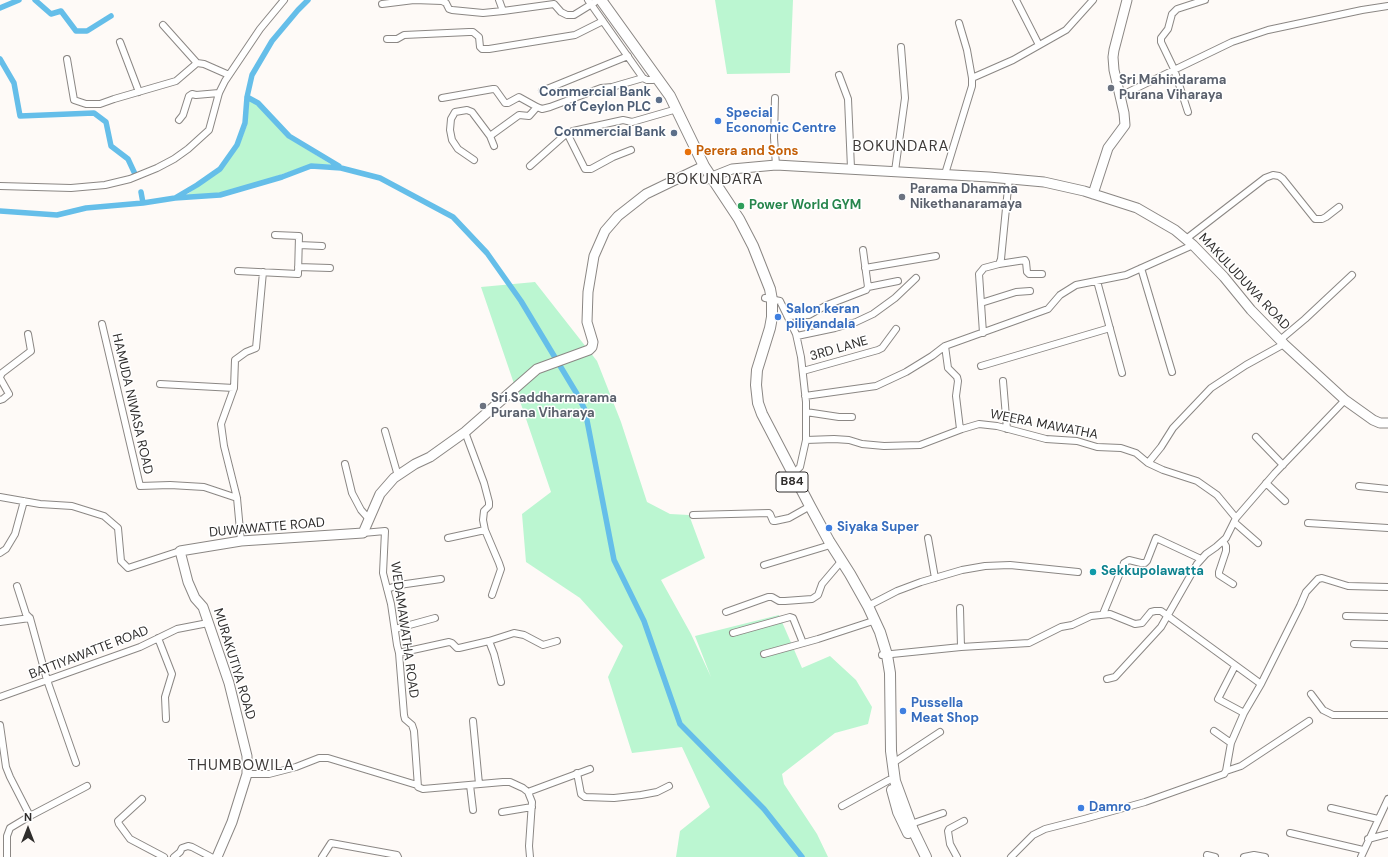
<!DOCTYPE html>
<html>
<head>
<meta charset="utf-8">
<style>
	body { margin:0 }
	#map { position:relative; width:1388px; height:857px; overflow:hidden; background:#fefaf7; font-family:"DM Sans",sans-serif }
	canvas { display:block }
	.north { position:absolute; left:8px; top:809px; width:40px; height:40px; -webkit-text-stroke:3px #fff; paint-order:stroke; rotate:0deg; font-size:11px; font-weight:700; line-height:16px; text-align:center; color:#2f2d2c }
	.north::after { content:''; display:block; margin:auto; width:14px; height:18px; background:#2f2d2c; clip-path:polygon(50% 0,100% 100%,50% 72%,0 100%) }
</style>
</head>
<body>
<div id="map">
<canvas width="1388" height="857"></canvas>
<div class="north">N</div>
</div>
<script>
const context = document.querySelector('canvas').getContext('2d');
context.lineJoin = 'round';
function fillPath(path, color) {
  context.fillStyle = color;
  context.fill(path, 'evenodd');
}
function shape(rows) {
  const path = new Path2D();
  for (const r of rows) {
    path.moveTo(r[0], r[1]);
    for (let i = 2; i < r.length; i += 2) path.lineTo(r[i], r[i + 1]);
  }
  return path;
}
function trace(path, color, width, dash) {
  context.strokeStyle = color;
  context.lineWidth = width;
  context.lineCap = dash ? 'butt' : 'round';
  context.setLineDash(dash || []);
  context.stroke(path);
}
function label(font, color, halo, rows, align = 'center') {
  context.font = font + ' "DM Sans",sans-serif';
  context.lineWidth = 3;
  context.setLineDash([]);
  context.textBaseline = 'middle';
  context.strokeStyle = halo;
  context.fillStyle = color;
  for (const [text, x, y, turn = 0] of rows) {
    context.save();
    context.translate(x, y);
    context.rotate((+turn || 0) * Math.PI / 180);
    context.textAlign = isNaN(turn) ? turn : align;
    if (halo) context.strokeText(text, 0, 0);
    context.fillText(text, 0, 0);
    context.restore();
  }
}
fillPath(shape([
	[715,0,793,0,790,73,727,74],
	[249,99,258,105,287,137,332,165,312,164,268,179,220,193,185,196,222,169,239,146,247,125],
	[535,282,597,361,621,422,647,502,670,514,689,515,705,558,661,580,691,634,711,677,695,636,779,615,802,668,830,656,856,680,872,707,868,724,835,733,782,774,784,784,817,834,828,857,676,857,680,831,710,807,682,747,632,753,608,677,623,646,580,598,526,562,522,514,551,492,481,287]
]), '#bbf6d1');
trace(shape([
	[35,0,51,14,61,11,76,31,87,31,111,16],
	[0,8,19,0],
	[0,59,14,83,20,116,94,113,106,122,111,146,128,159,135,174],
	[247,97,258,103,289,136,339,166],
	[141,192,143,203],
	[175,198,220,195,282,177,311,166,341,168,380,178,453,217,487,253,521,301,577,394,585,410,614,560,644,621,680,724,764,809,802,857],
	[0,211,57,215,86,208,143,203,175,198,197,185,220,169,237,145,245,123,247,97,252,75,272,41,298,10,308,0]
]), '#65bee9', 5.5);
const street = shape([
	[499,0,503,11],
	[588,0,643,78,647,80,653,80],
	[1016,0,1039,45],
	[382,4,414,0,442,1,446,3,449,9,452,10,483,13,503,11,554,4,561,12,567,15,574,15,595,2],
	[163,25,197,63,204,64,229,75],
	[387,39,397,39,404,35,469,32,473,32,479,37,480,47,482,49,489,49,575,35,603,21],
	[120,42,139,92],
	[67,59,74,100,86,104,100,104,114,99,176,81,197,63],
	[839,75,848,99,851,168],
	[972,78,1013,60,1066,30,1093,0],
	[542,91,628,56],
	[1120,96,1232,42,1268,30,1362,10,1388,6],
	[442,98,493,89,495,89,505,103,508,103,519,97,537,107,542,109,550,107,601,88,612,87,643,78],
	[775,98,774,138,776,165],
	[1188,112,1174,69,1161,42,1161,38,1168,29,1172,14,1177,9,1205,0],
	[179,120,183,115,189,96,192,94,196,95,219,93],
	[567,133,585,169,591,169,613,157,631,150],
	[490,136,519,115,529,116,537,107],
	[474,160,458,149,452,140,450,130,451,119,455,112,467,110,472,112,490,136,494,146],
	[530,166,566,134,573,131,623,120,632,122,677,109],
	[895,171,905,98,901,47],
	[945,174,972,86,972,78,967,50,959,23],
	[0,186,71,188,105,185,130,179,157,168,174,159,188,149,209,130,219,93,225,81,260,29,284,0],
	[1186,239,1265,178,1273,175,1279,176,1283,179,1315,219,1322,219,1326,217,1339,207],
	[299,245,322,246],
	[999,264,1025,260,1026,262,1027,272,1029,274,1042,274],
	[298,267,330,268],
	[865,268,936,256],
	[1141,268,1172,372],
	[238,271,298,274,299,236,275,235],
	[1097,281,1122,373],
	[868,287,898,281],
	[765,298,780,301,796,334,801,357,806,402,806,440,800,467,792,475],
	[981,303,1016,292,1030,291],
	[788,316,809,315,827,305,866,290,868,287,863,250],
	[102,324,140,486,170,485,204,487,237,498],
	[983,333,979,274,984,268,999,264,1001,259,1009,178],
	[797,336,835,328,856,322,873,314,895,298,916,278],
	[1280,340,1305,319,1352,275],
	[945,346,948,368,957,377,958,381,956,396,960,429],
	[981,366,1110,328],
	[803,371,878,350,882,348,896,329],
	[0,377,2,373,31,351,28,334],
	[0,378,9,394,3,399,0,400],
	[1003,381,1007,429],
	[160,384,234,388],
	[805,396,876,386,906,372,932,356,945,346,1048,309,1060,295,1076,285,1126,275,1193,245],
	[806,412,839,417,852,417],
	[385,431,398,476],
	[465,432,484,483,489,502,489,506,484,511,483,520,485,530,499,563,501,569,492,595],
	[1256,437,1283,465],
	[806,440,834,439,849,440,862,444,884,446,920,445,962,429,979,424,997,426,1046,439,1077,441,1097,447,1121,448,1136,453,1148,463,1163,470,1197,481,1217,495,1236,518],
	[1148,463,1161,447,1173,428,1211,388,1246,365,1284,344],
	[345,464,352,493,361,510,369,519],
	[1266,483,1285,501],
	[1359,486,1388,489],
	[0,497,40,504,72,506,104,516,118,528,121,561,128,568,180,551],
	[693,515,769,513,770,514,773,521,775,521,789,518,805,509],
	[1234,522,1258,543],
	[1308,523,1388,528],
	[363,533,385,531,383,573,391,604,397,645,399,653,404,715,405,719,412,725,414,731,418,787,423,789,503,782,510,782,523,788,528,792,532,802,529,846,530,857],
	[448,538,485,530],
	[928,538,935,578],
	[241,541,237,498,224,446,221,424,234,388,235,360,246,352,256,348,263,272],
	[1223,541,1226,546,1226,551,1219,572,1219,575,1233,584],
	[0,553,6,549,15,534,24,501],
	[764,565,827,546],
	[17,586,26,614,30,618,47,680,76,763],
	[387,589,399,585,441,579],
	[868,606,897,591,921,582,962,570,985,566,1010,565,1078,572],
	[960,608,961,647],
	[726,612,768,597,772,597,779,601,785,601,812,599,818,595,822,584,839,564],
	[1103,614,1124,563,1129,560,1141,563,1145,563,1147,561,1156,538,1201,559],
	[1346,616,1388,617],
	[0,622,30,618],
	[395,629,435,618],
	[733,633,790,617,793,618,803,643],
	[158,638,172,674,165,697,166,719],
	[489,641,494,654,501,682],
	[1354,644,1388,645],
	[399,653,449,642,452,643,457,648,459,648,489,641,514,633,524,635,543,645,557,641],
	[764,654,818,639,870,622],
	[882,655,961,647,1029,643,1061,627,1072,625,1091,616,1110,614,1135,624,1142,623,1151,612,1155,611,1161,611,1261,684],
	[1235,666,1218,699,1244,713],
	[1107,679,1115,677,1161,627,1197,564,1206,554,1216,547,1226,538,1236,518,1275,473,1345,400],
	[1311,694,1323,710,1333,715,1388,715],
	[0,697,140,647,177,629,208,623],
	[473,721,479,784],
	[0,725,6,767,10,777,30,816,87,786],
	[1214,731,1231,743],
	[893,763,940,732],
	[1226,771,1241,766,1309,721],
	[577,773,581,794,585,797,614,798,641,795,657,792,669,786],
	[247,774,269,774,296,767,319,758,328,758,417,785],
	[470,785,473,810],
	[528,792,590,769],
	[142,799,118,821,119,824,130,839,164,857],
	[842,806,889,780],
	[1331,808,1378,819],
	[502,812,532,807],
	[911,824,943,813],
	[1290,833,1363,850],
	[1368,839,1388,834],
	[1207,855,1215,857],
	[7,857,7,836,10,828,30,816],
	[174,857,180,852,182,848,188,846,192,847,211,857],
	[322,857,331,843,397,855,398,857],
	[957,857,950,844,948,831,949,829,964,821],
	[1011,857,1033,835,1045,829,1084,819,1145,802,1224,774,1226,771,1231,743,1244,713,1261,684,1300,606,1306,592,1318,579,1322,578,1348,586,1388,587],
	[1244,857,1254,855,1265,857],
	[1361,857,1388,799]
]);
const secondary = shape([
	[707,179,732,169,776,165,989,177,1044,182,1084,191,1137,208,1175,230,1193,245,1224,277,1251,310,1284,344,1345,400,1373,420,1380,423,1388,423],
	[1093,194,1108,148,1125,125,1124,113,1114,70,1113,57,1114,50,1127,0],
	[217,857,232,822,247,774,247,756,229,683,203,607,195,598,188,582,180,551,241,541,363,533,380,494,394,478,415,464,430,457,465,432,537,369,589,350,592,347,593,342,587,322,588,292,594,256,605,231,618,216,646,194,704,166]
]);
const primary = shape([
	[601,0,670,96,704,166,739,219,753,246,770,289,772,300,772,317,770,328,757,370,756,385,758,403,762,414,810,506,829,541,850,574,868,606,880,632,887,655,890,673,891,751,895,781,913,830,926,857],
	[892,790,898,812,908,833]
]);
trace(street, '#8b8784', 8);
trace(secondary, '#8b8784', 11);
trace(primary, '#8b8784', 12);
trace(street, '#fff', 6);
trace(secondary, '#fff', 9);
trace(primary, '#fff', 10);
for (const [x, y, r, color] of [
	[1111,88,4,"#6b7280"],
	[659,100,4,"#5c6f8a"],
	[718,121,4,"#3f7fe0"],
	[674,133,4,"#5c6f8a"],
	[688,152,4,"#e8710a"],
	[902,197,4,"#6b7280"],
	[741,206,4,"#2e9e5b"],
	[778,317,4,"#3f7fe0"],
	[483,406,4,"#6b7280"],
	[829,528,4,"#3f7fe0"],
	[1093,572,4,"#0f9aa8"],
	[903,711,4,"#3f7fe0"],
	[1081,808,4,"#3f7fe0"]
]) {
  const dot = new Path2D();
  dot.arc(x, y, r, 0, 2 * Math.PI);
  context.fillStyle = color;
  context.fill(dot);
  trace(dot, '#fff', 1.5);
}
for (const [x, y, w] of [
	[792,482,32]
]) {
  const box = new Path2D();
  box.roundRect(x - w / 2, y - 10, w, 20, 3);
  context.fillStyle = '#fff';
  context.fill(box);
  trace(box, '#2f2d2c', 1);
}
label('bold 12px', '#2f2d2c', null, [
	["B84",792,482]
]);
label('bold 13px', '#5b616d', '#fff', [
	["Sri Mahindarama",1119,81],
	["Purana Viharaya",1119,96],
	["Parama Dhamma",910,190],
	["Nikethanaramaya",910,205],
	["Sri Saddharmarama",491,399],
	["Purana Viharaya",491,414]
], 'left');
label('bold 13px', '#4e5e75', '#fff', [
	["Commercial Bank",651,93],
	["of Ceylon PLC",651,108],
	["Commercial Bank",666,133]
], 'right');
label('bold 13px', '#366cbe', '#fff', [
	["Special",726,114],
	["Economic Centre",726,129],
	["Salon keran",786,310],
	["piliyandala",786,325],
	["Siyaka Super",837,528],
	["Pussella",911,704],
	["Meat Shop",911,719],
	["Damro",1089,808]
], 'left');
label('bold 13px', '#c56008', '#fff', [
	["Perera and Sons",696,152]
], 'left');
label('bold 13px', '#27864d', '#fff', [
	["Power World GYM",749,206]
], 'left');
label('13px', '#2f2d2c', '#fff', [
	["MAKULUDUWA ROAD",1244,282,47],
	["3RD LANE",839,349,-16],
	["HAMUDA NIWASA ROAD",132,404,77],
	["WEERA MAWATHA",1044,425,11],
	["DUWAWATTE ROAD",267,528,-5],
	["WEDAMAWATHA ROAD",404,630,82],
	["BATTIYAWATTE ROAD",89,653,-21],
	["MURAKUTIYA ROAD",234,664,73]
]);
label('bold 13px', '#0d838f', '#fff', [
	["Sekkupolawatta",1101,572]
], 'left');
context.letterSpacing = '1px';
label('15px', '#403c3a', '#fff', [
	["BOKUNDARA",901,147],
	["BOKUNDARA",715,180],
	["THUMBOWILA",241,766]
]);
context.letterSpacing = '0px';
</script>
</body>
</html>
